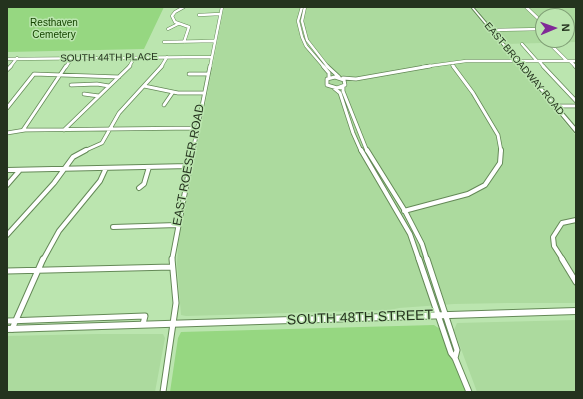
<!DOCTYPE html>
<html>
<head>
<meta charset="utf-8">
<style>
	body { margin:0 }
	#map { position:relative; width:583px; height:399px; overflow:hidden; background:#bbe5af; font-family:Arial,sans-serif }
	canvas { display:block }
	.frame { position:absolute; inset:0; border:8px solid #24331e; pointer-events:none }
	.north { position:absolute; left:535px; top:8px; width:40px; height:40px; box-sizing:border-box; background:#bbe5af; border:1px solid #7f9e75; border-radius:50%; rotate:88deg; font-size:11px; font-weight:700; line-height:16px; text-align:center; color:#24331e }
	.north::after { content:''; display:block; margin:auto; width:14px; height:18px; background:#802997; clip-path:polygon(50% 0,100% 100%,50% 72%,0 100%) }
</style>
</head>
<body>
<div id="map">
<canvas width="583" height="399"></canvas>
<div class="frame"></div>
<div class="north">N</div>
</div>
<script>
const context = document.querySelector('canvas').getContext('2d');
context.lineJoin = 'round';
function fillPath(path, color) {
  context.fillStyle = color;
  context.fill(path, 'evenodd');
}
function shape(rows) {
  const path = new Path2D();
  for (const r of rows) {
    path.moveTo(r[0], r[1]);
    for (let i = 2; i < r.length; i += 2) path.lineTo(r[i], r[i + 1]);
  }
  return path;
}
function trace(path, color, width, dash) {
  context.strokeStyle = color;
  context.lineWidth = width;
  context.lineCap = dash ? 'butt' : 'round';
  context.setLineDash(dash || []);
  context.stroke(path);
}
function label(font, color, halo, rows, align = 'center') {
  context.font = font + ' Arial,sans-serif';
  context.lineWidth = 3;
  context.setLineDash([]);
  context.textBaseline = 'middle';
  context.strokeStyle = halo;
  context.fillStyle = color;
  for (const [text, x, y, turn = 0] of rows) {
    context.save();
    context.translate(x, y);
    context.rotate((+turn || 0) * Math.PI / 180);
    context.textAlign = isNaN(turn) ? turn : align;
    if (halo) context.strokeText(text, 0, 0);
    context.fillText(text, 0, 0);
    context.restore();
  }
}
fillPath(shape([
	[224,7,469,7,576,136,576,303,507,303,454,304,399,308,390,310,186,316,181,315,177,264,178,245],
	[475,7,576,7,576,42,506,44],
	[543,16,567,16,567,40,543,40],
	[576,320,576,392,477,392,454,330,457,323],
	[96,334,163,334,165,338,155,392,7,392,7,336]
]), '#acda9e');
fillPath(shape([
	[7,7,164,7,144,49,7,52],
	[434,325,440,329,466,392,170,392,178,338,181,332]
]), '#96d781');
const minorFar3 = shape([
	[184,7,175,12,172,16,175,22,189,27,184,42],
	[302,7,298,21,302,37,306,46,324,67],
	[305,7,302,21,307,40,328,67],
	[526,7,543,23],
	[199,15,220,14],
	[168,29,178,24],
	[492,30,543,29],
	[164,42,214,41],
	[522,44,537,61],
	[550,44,567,61],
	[7,59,211,57],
	[539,61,544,67],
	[570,61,576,67],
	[451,63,454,67],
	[10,67,17,58],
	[66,67,71,59],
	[129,67,134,58],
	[161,67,167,57],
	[210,67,222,7],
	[422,67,466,61,576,61]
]);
const minorFar2 = shape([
	[323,66,329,73,329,78],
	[327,66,339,77],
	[453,66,473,93,498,135,501,151],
	[543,66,576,101],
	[575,66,576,67],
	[7,70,11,66],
	[189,74,207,74],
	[335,77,344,80,345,85,337,88,327,85,327,79,335,77],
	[343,78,356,79,430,66],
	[71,85,97,84,109,86],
	[144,86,178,93,203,93],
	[343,87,343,91,367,151],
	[334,88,340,93,353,133,361,151],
	[84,94,99,96],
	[164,105,173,92],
	[555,106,576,106],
	[7,108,34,74,119,77],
	[23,130,66,66],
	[64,130,130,66],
	[7,133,25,130,197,128],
	[84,151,102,143,119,113,162,66],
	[193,151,210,66]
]);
const minorFar1 = shape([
	[361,150,410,234,419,260],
	[367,150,405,211,422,244,427,260],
	[7,170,189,166],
	[7,185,20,170],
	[139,188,144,184,149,167],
	[404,211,468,194,485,185,500,163,501,150],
	[113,227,177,225],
	[7,235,54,183,73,157,86,150],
	[43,260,59,231,100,181,106,168],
	[172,260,193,150],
	[563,260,554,246,553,237,562,223,576,220]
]);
const minor = shape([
	[419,259,451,353,455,358,469,392],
	[427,259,457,350,455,358],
	[562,259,576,282],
	[7,271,172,267],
	[7,321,145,316,143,324],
	[12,329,43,259],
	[163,392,176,303,172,259]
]);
const major = shape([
	[471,7,473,7,576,128,576,132,575,132,471,7],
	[576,308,576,314,7,332,7,326,576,308]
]);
trace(minorFar3, '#648957', 3.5);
trace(minorFar2, '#648957', 4.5);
trace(minorFar1, '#648957', 6);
trace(minor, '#648957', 7);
trace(major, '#648957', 2);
trace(minorFar3, '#fff', 2.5);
trace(minorFar2, '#fff', 3);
trace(minorFar1, '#fff', 4);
trace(minor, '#fff', 5);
fillPath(major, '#fff');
label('10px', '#154400', '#bbe5af', [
	["Resthaven",54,23],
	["Cemetery",54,35]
]);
label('10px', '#24331e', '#bbe5af', [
	["SOUTH 44TH PLACE",109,58,-1],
	["EAST BROADWAY ROAD",524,69,50]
]);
label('12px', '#24331e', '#bbe5af', [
	["EAST ROESER ROAD",189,165,-79]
]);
label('14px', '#24331e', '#bbe5af', [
	["SOUTH 48TH STREET",360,318,-2]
]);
</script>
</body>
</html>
